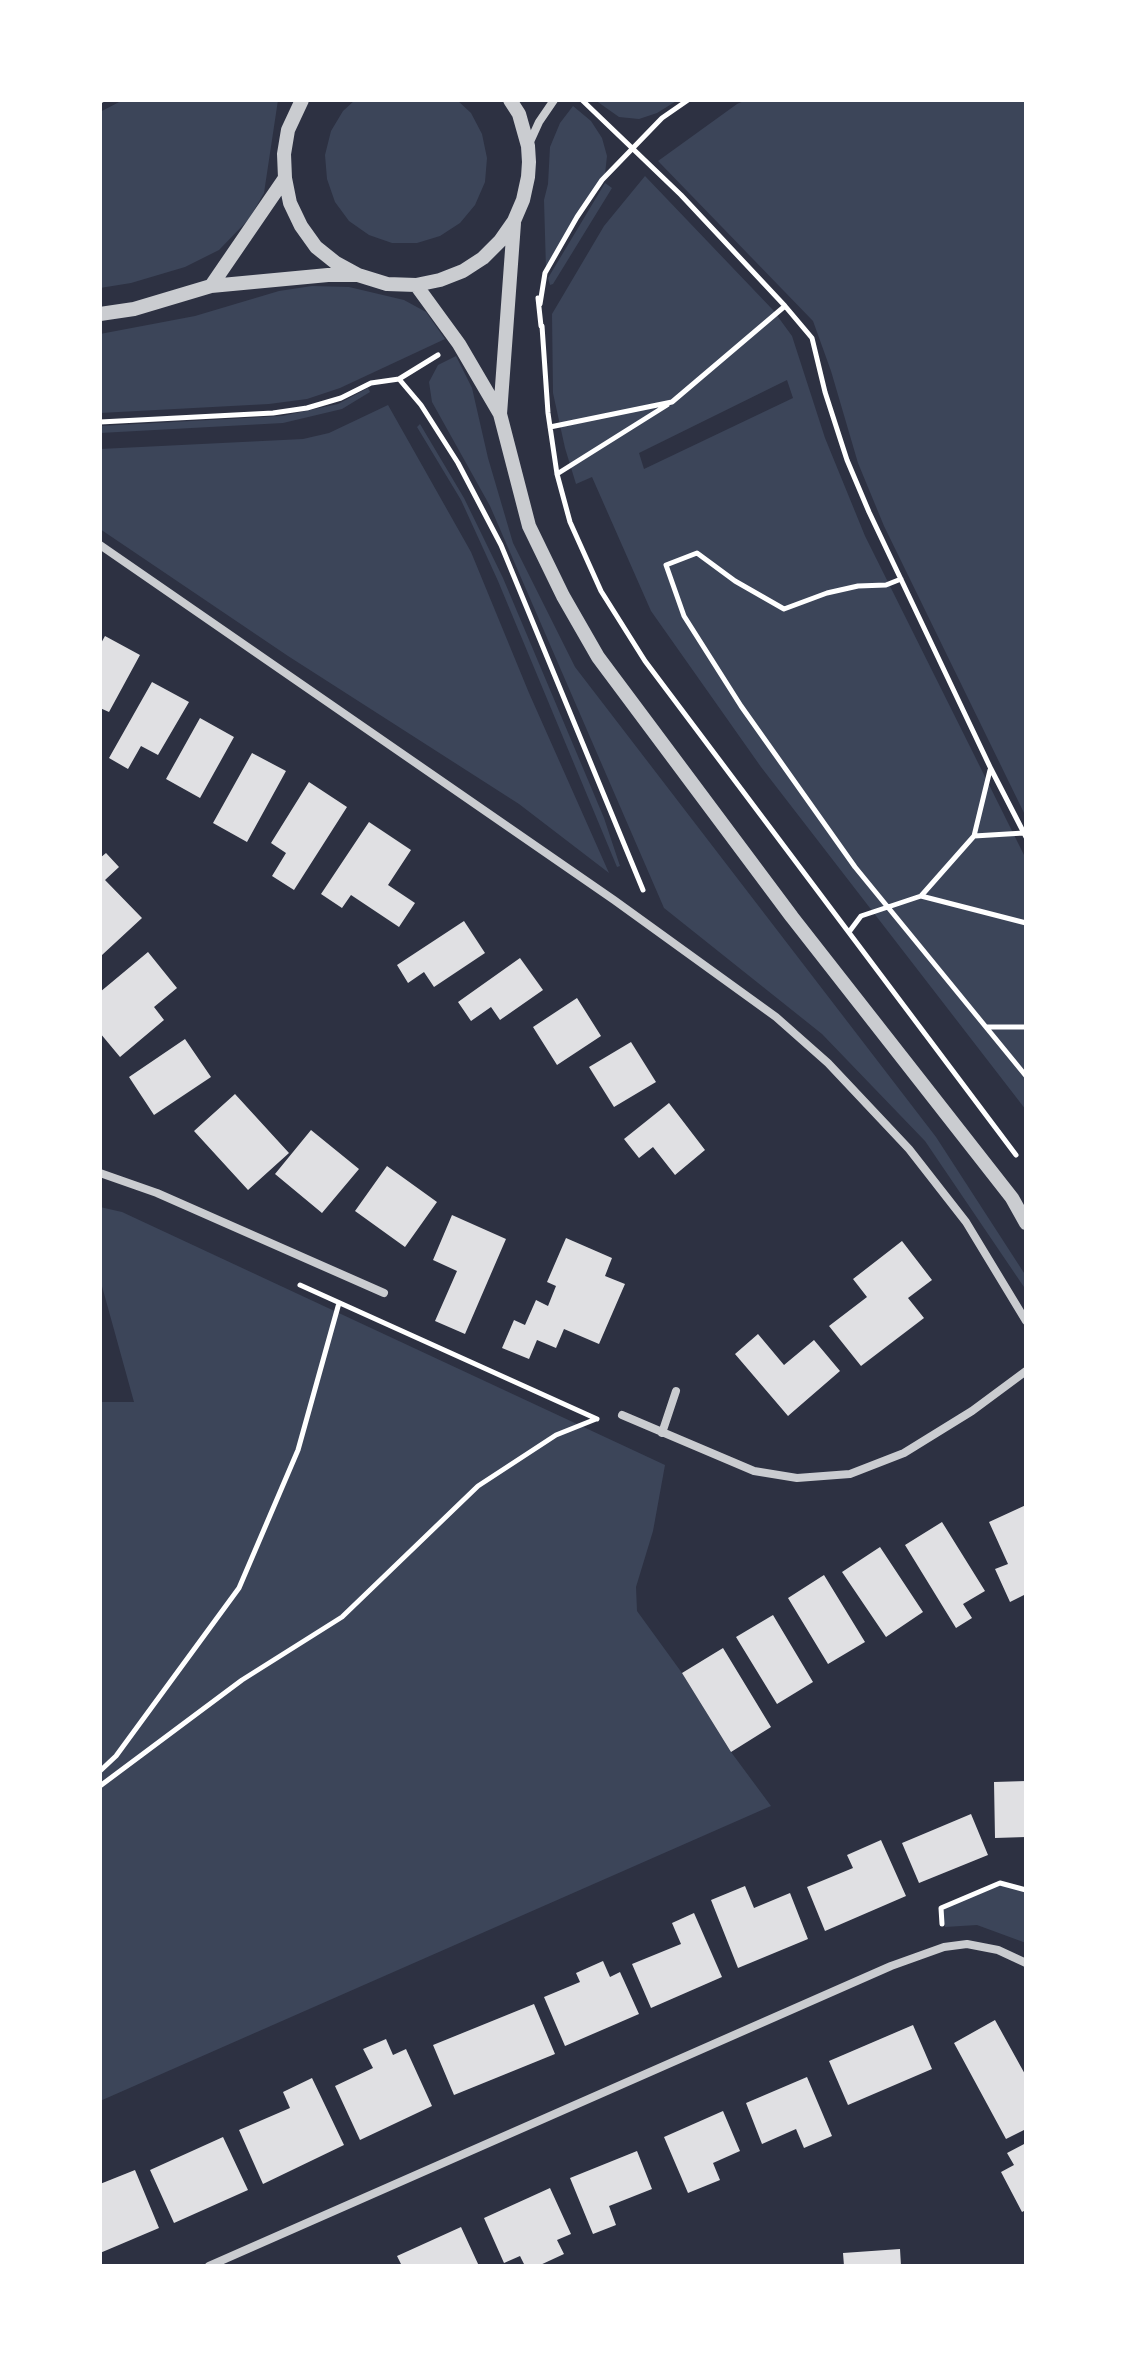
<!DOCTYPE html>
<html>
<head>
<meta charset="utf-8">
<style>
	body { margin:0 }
	#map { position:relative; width:1126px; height:2366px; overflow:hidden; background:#2d3142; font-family:Signika,sans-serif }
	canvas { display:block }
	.frame { position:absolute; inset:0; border:102px solid #fff; pointer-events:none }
</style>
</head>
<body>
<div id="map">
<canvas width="1126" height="2366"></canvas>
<div class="frame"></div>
</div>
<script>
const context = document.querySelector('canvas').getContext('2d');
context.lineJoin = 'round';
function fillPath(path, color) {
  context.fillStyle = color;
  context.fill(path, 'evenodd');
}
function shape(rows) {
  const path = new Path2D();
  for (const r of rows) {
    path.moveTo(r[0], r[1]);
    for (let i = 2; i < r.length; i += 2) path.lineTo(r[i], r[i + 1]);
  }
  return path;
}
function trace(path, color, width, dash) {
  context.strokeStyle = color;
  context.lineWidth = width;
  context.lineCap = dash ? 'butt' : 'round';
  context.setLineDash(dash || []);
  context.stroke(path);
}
fillPath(shape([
	[123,100,278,100,264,193,249,219,219,250,185,267,131,283,100,288,100,112],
	[355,100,457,100,471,113,482,134,487,158,485,182,475,205,460,223,440,236,417,243,392,243,369,235,349,221,335,202,327,179,325,155,331,131,343,111],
	[595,100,678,100,657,113,639,119,619,117],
	[746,100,1026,100,1026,817,884,526,858,463,831,371,813,321,658,161,737,104],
	[573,106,591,121,602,138,607,156,605,174,546,269,544,200,548,184,550,147,560,123],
	[645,176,773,310,792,336,825,438,865,536,1026,859,1026,1110,761,767,651,611,592,477,576,484,565,448,553,393,552,314,604,226],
	[787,380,793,398,644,469,639,453],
	[605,183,612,188,553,284,550,285,548,278],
	[312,286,349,287,404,300,426,312,445,339,340,388,307,399,269,404,100,413,100,334,195,316,279,291],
	[456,356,472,388,488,458,513,543,575,667,936,1137,1026,1276,1026,1290,925,1141,822,1034,664,908,490,506,432,402,429,382,438,365],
	[368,388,370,392,342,409,283,423,100,433,100,426,282,416,338,404],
	[388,405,471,552,529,693,609,873,519,804,288,656,100,529,100,449,303,439,329,433],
	[420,424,464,498,503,578,604,818,620,866,617,867,498,581,461,500,417,427],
	[100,1207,122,1212,665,1465,653,1531,636,1587,637,1611,682,1673,731,1752,771,1806,100,2101,100,1402,134,1402,100,1279],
	[1000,1883,1026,1890,1026,1943,977,1925,945,1927,941,1908]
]), '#3c4559');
fillPath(shape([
	[105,636,140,655,109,712,100,708,100,645],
	[152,682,189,702,158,755,141,746,128,769,109,758],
	[200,718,234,737,200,798,166,779],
	[252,753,286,771,247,842,213,823],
	[309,782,347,807,294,890,272,876,286,853,271,843],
	[369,822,411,850,388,885,415,903,399,927,351,895,342,908,321,894],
	[106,853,119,867,105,880,142,918,102,955,100,952,100,858],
	[464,921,485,953,434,987,424,972,408,983,397,965],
	[148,952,177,988,154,1007,164,1020,120,1057,100,1033,100,992],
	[520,958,543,990,500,1020,491,1007,471,1021,458,1002],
	[577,998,601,1036,557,1065,533,1027],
	[185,1039,211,1077,154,1115,129,1077],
	[631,1042,656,1082,614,1107,589,1067],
	[235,1094,289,1153,248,1190,194,1131],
	[669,1103,705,1150,675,1175,653,1147,639,1158,624,1139],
	[311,1130,359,1169,322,1213,275,1174],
	[387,1166,437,1202,405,1247,355,1211],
	[452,1215,506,1239,465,1334,435,1321,457,1271,433,1260],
	[566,1238,612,1258,605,1276,625,1284,599,1344,564,1329,556,1348,537,1340,529,1359,502,1348,514,1320,525,1325,536,1300,548,1306,556,1286,547,1282],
	[902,1241,932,1280,908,1298,924,1318,861,1366,829,1326,867,1297,853,1279],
	[758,1334,784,1365,814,1340,840,1371,788,1416,735,1354],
	[1026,1505,1026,1594,1010,1602,995,1569,1008,1564,989,1522],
	[942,1522,985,1591,963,1604,972,1618,956,1628,905,1545],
	[880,1547,923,1612,886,1637,842,1572],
	[824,1575,865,1642,828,1664,788,1598],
	[773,1615,813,1682,777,1704,736,1637],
	[723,1648,771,1727,731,1752,682,1673],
	[1026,1781,1026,1837,995,1838,994,1782],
	[971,1814,988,1855,919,1883,902,1843],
	[881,1840,906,1896,825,1931,807,1887,853,1868,847,1855],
	[745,1886,754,1908,790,1893,808,1939,738,1968,711,1900],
	[694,1913,722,1977,651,2008,632,1964,681,1944,672,1923],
	[603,1961,610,1977,620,1972,639,2014,565,2046,544,1997,580,1982,576,1973],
	[534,2004,555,2054,454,2095,433,2045],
	[995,2020,1026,2076,1026,2129,1006,2139,954,2043],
	[913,2025,932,2069,848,2105,829,2061],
	[386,2039,393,2055,406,2049,432,2106,360,2140,335,2086,373,2068,363,2049],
	[807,2077,832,2136,804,2148,796,2129,762,2144,746,2103],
	[312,2078,344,2145,263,2184,239,2130,290,2108,283,2092],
	[723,2111,740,2151,713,2163,720,2180,688,2193,664,2137],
	[223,2137,248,2190,174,2223,150,2170],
	[1026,2143,1026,2210,1022,2212,1001,2172,1014,2165,1007,2153],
	[637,2151,652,2189,609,2206,616,2225,593,2234,570,2178],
	[135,2170,159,2228,100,2253,100,2184],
	[550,2188,571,2234,557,2240,564,2254,538,2266,525,2266,520,2256,504,2263,484,2218],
	[461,2227,479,2266,402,2266,397,2256],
	[900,2249,901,2266,844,2266,843,2253]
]), '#e0e0e3');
trace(shape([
	[582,100,681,195,785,306,812,338,825,392,847,460,869,512,991,769,1026,837],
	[100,101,102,100],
	[538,298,541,326],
	[540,304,545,273,577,217,602,180,662,118,688,100],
	[542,326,548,413,557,474,570,522,601,591,645,661,1016,1155],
	[399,379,421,405,458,463,501,545,643,890],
	[100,422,273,413,307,408,341,398,371,383,399,379,438,355],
	[550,427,672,402,785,306],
	[557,474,667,405],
	[901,579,886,585,858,586,827,593,784,609,735,581,697,553,666,565,684,616,741,706,855,867,1026,1076],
	[974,836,1024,833],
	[921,896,1026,923],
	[849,932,861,916,921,896,974,836,990,770],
	[987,1027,1026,1027],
	[300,1285,597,1419],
	[100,1771,116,1756,239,1588,298,1450,339,1303],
	[100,1786,242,1680,342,1617,478,1486,556,1435,596,1419],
	[942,1924,941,1908,1000,1883,1026,1890]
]), '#fff', 5);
trace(shape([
	[529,144,539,122,554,100],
	[100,545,614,900,776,1017,828,1063,909,1149,966,1222,1026,1321],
	[100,1173,157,1193,384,1293],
	[622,1415,754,1471,797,1478,850,1474,904,1453,972,1411,1026,1371],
	[662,1433,676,1391],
	[209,2266,891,1966,944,1947,967,1944,998,1950,1026,1963]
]), '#caccd0', 8);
trace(shape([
	[302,100,288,130,284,154,285,178,290,203,301,226,316,247,336,263,358,275,387,284,416,285,440,280,463,271,483,258,500,241,514,221,523,200,528,177,529,162,528,146,519,114,510,100],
	[416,285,459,344,500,414,529,526,563,596,598,657,792,917,1012,1198,1026,1223],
	[211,286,285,178],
	[100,314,134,309,211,286,328,275,355,275],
	[500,414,514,223]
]), '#caccd0', 14);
</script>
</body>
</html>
